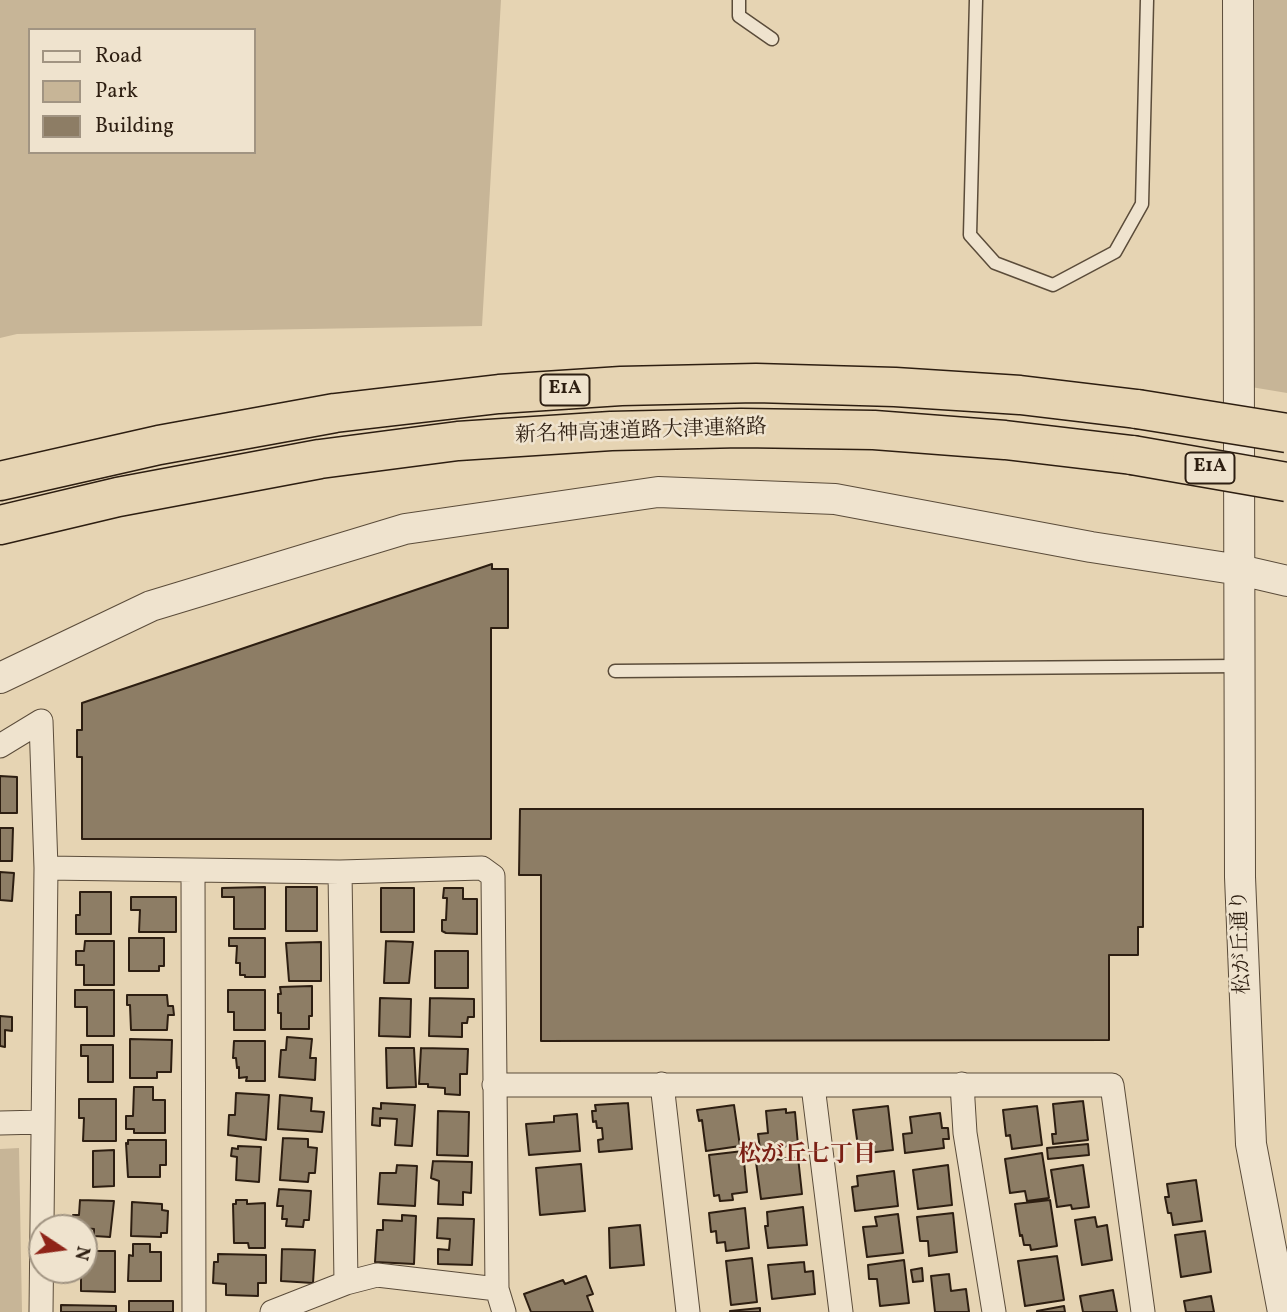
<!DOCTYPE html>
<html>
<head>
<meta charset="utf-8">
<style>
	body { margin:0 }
	#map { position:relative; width:1287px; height:1312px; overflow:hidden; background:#e6d4b3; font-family:Vollkorn,serif }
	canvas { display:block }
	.legend { position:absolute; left:28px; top:28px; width:228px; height:126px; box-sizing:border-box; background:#efe3ce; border:2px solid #a19482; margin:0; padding:9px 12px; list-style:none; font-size:21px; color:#2d1e11 }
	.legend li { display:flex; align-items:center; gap:14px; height:35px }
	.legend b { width:35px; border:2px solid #a19482 }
	.north { position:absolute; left:28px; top:1214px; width:70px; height:70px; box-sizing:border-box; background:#efe3ce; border:2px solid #a19482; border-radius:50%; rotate:103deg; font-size:19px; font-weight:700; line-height:28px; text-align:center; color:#2d1e11 }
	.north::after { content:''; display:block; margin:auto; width:24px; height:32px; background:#8f2418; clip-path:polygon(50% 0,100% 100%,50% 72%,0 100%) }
</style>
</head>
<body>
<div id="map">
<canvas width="1287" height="1312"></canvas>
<ul class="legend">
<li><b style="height:9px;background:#efe3ce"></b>Road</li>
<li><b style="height:19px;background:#c7b597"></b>Park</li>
<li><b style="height:19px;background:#8d7d65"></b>Building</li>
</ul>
<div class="north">N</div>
</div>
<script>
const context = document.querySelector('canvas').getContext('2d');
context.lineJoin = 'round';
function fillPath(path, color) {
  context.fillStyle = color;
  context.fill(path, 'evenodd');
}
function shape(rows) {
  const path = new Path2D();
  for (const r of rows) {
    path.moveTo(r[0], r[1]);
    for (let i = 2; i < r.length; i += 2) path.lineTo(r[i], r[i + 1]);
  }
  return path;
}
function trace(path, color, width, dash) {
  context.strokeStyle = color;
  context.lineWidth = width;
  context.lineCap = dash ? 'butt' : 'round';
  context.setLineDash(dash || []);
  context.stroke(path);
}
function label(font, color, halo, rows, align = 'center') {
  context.font = font + ' Vollkorn,"Noto Serif JP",serif';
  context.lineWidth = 5;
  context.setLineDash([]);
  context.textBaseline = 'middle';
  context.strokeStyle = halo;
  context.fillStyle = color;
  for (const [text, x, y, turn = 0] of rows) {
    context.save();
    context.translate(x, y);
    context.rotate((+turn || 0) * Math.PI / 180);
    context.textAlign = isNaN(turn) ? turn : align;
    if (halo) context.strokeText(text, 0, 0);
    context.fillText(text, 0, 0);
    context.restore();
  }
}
fillPath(shape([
	[0,0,501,0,482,326,17,334,0,338],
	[30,30,254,30,254,152,30,152],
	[1238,0,1287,0,1287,393,1239,385],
	[19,1148,22,1312,0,1312,0,1149]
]), '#c7b597');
const building = shape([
	[492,564,492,569,508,569,508,628,491,628,491,839,82,839,82,757,77,757,77,730,82,730,82,703,492,564],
	[0,776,17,777,17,813,0,813,0,776],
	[520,809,1143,809,1143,927,1138,927,1138,955,1109,955,1109,1040,541,1041,541,875,519,875,520,809],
	[0,828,13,828,12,861,0,861,0,828],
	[0,872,14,873,12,901,0,900,0,872],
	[265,887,265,929,234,929,234,897,222,897,222,888,265,887],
	[286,887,317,887,317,931,286,931,286,887],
	[381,888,414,888,414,932,381,932,381,888],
	[444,888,463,888,463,899,477,899,477,934,446,933,442,931,442,920,446,920,447,898,443,898,444,888],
	[80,892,111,892,111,934,76,934,76,915,80,915,80,892],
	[131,897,176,897,176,932,139,932,140,910,131,910,131,897],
	[129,938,164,938,164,966,159,966,159,971,129,971,129,938],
	[229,938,265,938,265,977,245,977,245,975,240,975,240,963,236,963,237,946,229,946,229,938],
	[85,941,114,941,114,985,84,985,84,965,76,965,76,951,84,951,85,941],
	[386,941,413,942,409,983,384,983,386,941],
	[321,942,321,981,289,981,286,943,321,942],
	[435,951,468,951,468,988,435,988,435,951],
	[312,986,312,1016,309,1016,309,1029,281,1029,281,1013,278,1013,278,994,281,994,280,987,312,986],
	[75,990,114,990,114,1036,87,1036,87,1007,75,1007,75,990],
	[228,990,265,990,265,1030,234,1030,234,1012,228,1012,228,990],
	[127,995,167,995,168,1006,173,1006,174,1015,168,1015,167,1030,131,1030,130,1005,127,1005,127,995],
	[380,998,411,999,410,1037,379,1036,380,998],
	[430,998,474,999,474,1017,468,1017,467,1023,462,1023,462,1037,429,1036,430,998],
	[0,1016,12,1017,12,1031,5,1030,5,1047,0,1046,0,1016],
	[287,1037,312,1039,310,1058,316,1058,315,1080,279,1077,281,1050,286,1050,287,1037],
	[130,1039,172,1040,171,1072,157,1072,157,1078,130,1078,130,1039],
	[234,1041,265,1041,265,1081,246,1081,247,1077,239,1078,239,1067,237,1068,236,1058,233,1058,234,1041],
	[81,1045,113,1045,113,1082,88,1082,88,1056,81,1056,81,1045],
	[386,1048,414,1048,416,1087,387,1088,386,1048],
	[421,1048,468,1049,467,1074,460,1074,460,1095,445,1094,445,1088,428,1087,428,1084,419,1084,421,1048],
	[134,1087,153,1087,153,1100,165,1100,165,1133,134,1133,134,1129,126,1129,126,1116,133,1116,134,1087],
	[236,1093,269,1095,266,1140,228,1135,229,1115,235,1115,236,1093],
	[280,1095,312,1098,311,1111,324,1112,322,1132,278,1129,280,1095],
	[79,1099,116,1099,116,1141,83,1141,84,1118,79,1118,79,1099],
	[1083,1101,1088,1140,1053,1144,1052,1134,1056,1134,1053,1104,1083,1101],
	[381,1103,415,1105,412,1146,395,1145,397,1119,380,1118,380,1126,372,1125,373,1108,381,1109,381,1103],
	[628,1103,632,1149,599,1152,598,1140,603,1139,602,1128,597,1128,596,1121,593,1122,592,1111,596,1111,595,1105,628,1103],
	[734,1105,740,1146,706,1151,702,1120,699,1121,697,1110,734,1105],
	[888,1106,893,1150,859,1154,853,1110,888,1106],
	[1037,1106,1042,1145,1012,1149,1010,1135,1006,1136,1003,1110,1037,1106],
	[786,1109,786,1113,795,1112,798,1145,760,1149,758,1134,768,1133,766,1111,786,1109],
	[438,1111,469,1112,468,1156,437,1155,438,1111],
	[940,1113,942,1128,948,1128,949,1139,943,1139,944,1148,905,1153,903,1134,912,1133,910,1117,940,1113],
	[577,1114,580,1151,529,1155,526,1124,554,1122,554,1116,577,1114],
	[283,1138,308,1139,308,1147,317,1148,315,1173,309,1173,308,1182,280,1180,283,1138],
	[128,1140,166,1140,166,1165,160,1165,160,1177,128,1177,126,1143,128,1144,128,1140],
	[1088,1144,1089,1155,1048,1159,1047,1148,1088,1144],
	[238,1146,261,1147,259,1182,236,1180,237,1157,231,1156,232,1148,238,1149,238,1146],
	[114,1150,114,1186,93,1187,93,1151,114,1150],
	[743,1151,747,1192,732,1194,733,1200,720,1201,719,1195,714,1196,709,1155,743,1151],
	[1042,1153,1049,1198,1027,1201,1025,1191,1010,1193,1005,1159,1042,1153],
	[798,1157,802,1194,761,1199,756,1162,798,1157],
	[433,1161,472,1162,471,1193,463,1192,463,1205,438,1204,439,1181,431,1178,433,1161],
	[581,1164,585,1211,540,1215,536,1168,581,1164],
	[397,1165,417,1166,415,1206,378,1204,380,1173,396,1173,397,1165],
	[948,1165,952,1205,918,1209,913,1170,948,1165],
	[1083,1165,1089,1207,1072,1209,1071,1205,1057,1207,1051,1170,1083,1165],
	[894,1171,898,1206,855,1211,852,1187,858,1186,857,1176,894,1171],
	[1196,1180,1202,1221,1173,1225,1171,1213,1168,1213,1165,1197,1169,1197,1167,1184,1196,1180],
	[279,1189,311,1191,309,1220,304,1220,303,1227,286,1226,287,1219,282,1219,283,1206,277,1206,279,1189],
	[80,1200,114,1201,110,1237,94,1236,94,1229,73,1227,73,1215,79,1215,80,1200],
	[236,1200,247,1200,247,1204,265,1203,265,1248,249,1248,248,1243,234,1243,233,1204,236,1204,236,1200],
	[1050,1200,1057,1246,1031,1250,1030,1245,1024,1245,1022,1235,1020,1236,1015,1204,1050,1200],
	[132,1202,162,1204,162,1210,168,1211,167,1233,161,1233,161,1237,131,1236,132,1202],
	[803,1207,807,1245,768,1248,765,1226,768,1226,767,1212,803,1207],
	[745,1208,749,1248,726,1251,725,1242,717,1243,716,1231,711,1232,709,1213,745,1208],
	[953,1213,957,1252,929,1256,928,1241,920,1241,917,1217,953,1213],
	[898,1214,903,1253,867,1257,863,1227,877,1226,875,1217,898,1214],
	[402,1215,416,1216,414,1264,375,1262,377,1230,383,1230,383,1220,402,1221,402,1215],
	[1095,1217,1097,1227,1107,1225,1112,1260,1082,1265,1075,1220,1095,1217],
	[438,1218,474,1219,472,1265,438,1264,438,1249,449,1250,450,1239,437,1238,438,1218],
	[640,1225,644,1265,610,1268,609,1228,640,1225],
	[1205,1231,1211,1272,1181,1277,1175,1235,1205,1231],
	[133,1244,150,1244,150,1252,161,1252,161,1281,128,1281,129,1255,133,1256,133,1244],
	[282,1249,315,1250,313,1283,281,1281,282,1249],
	[86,1251,115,1251,115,1292,81,1291,81,1270,86,1269,86,1251],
	[218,1254,266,1255,266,1283,258,1283,258,1296,226,1295,226,1284,213,1283,214,1262,218,1262,218,1254],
	[1057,1256,1064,1300,1025,1306,1018,1261,1057,1256],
	[752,1258,757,1302,731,1305,726,1261,752,1258],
	[904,1260,909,1303,880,1306,877,1279,869,1279,868,1265,904,1260],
	[804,1262,805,1272,813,1271,815,1294,772,1299,768,1265,804,1262],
	[922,1268,923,1281,913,1282,911,1270,922,1268],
	[949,1274,951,1291,966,1289,969,1312,935,1312,931,1276,949,1274],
	[586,1276,593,1294,587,1296,593,1312,531,1312,524,1294,563,1280,565,1284,586,1276],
	[1113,1290,1117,1312,1083,1312,1080,1296,1113,1290],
	[1211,1296,1214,1312,1186,1312,1184,1301,1211,1296],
	[129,1301,173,1301,173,1312,129,1312,129,1301],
	[61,1305,116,1306,116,1312,61,1312,61,1305],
	[1064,1306,1065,1312,1037,1312,1037,1311,1064,1306],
	[760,1308,760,1312,730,1312,730,1311,760,1308]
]);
fillPath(building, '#8d7d65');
trace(building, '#2d1e11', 2);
const service = shape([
	[739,0,739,16,772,39],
	[976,0,970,235,995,263,1053,285,1115,252,1142,204,1147,0],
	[615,671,1239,666]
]);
const minor = shape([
	[0,746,41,721,46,868,41,1312],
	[46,868,340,872,482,868,493,876,497,1289,504,1312],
	[193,872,194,1312],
	[340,872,346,1283],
	[662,1084,688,1312],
	[962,1084,965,1133,994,1312],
	[494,1085,1112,1085,1143,1312],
	[813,1086,841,1312],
	[0,1123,42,1122],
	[272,1312,346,1283,377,1275,497,1289]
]);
const tertiary = shape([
	[1238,0,1240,877,1251,1144,1283,1312],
	[0,678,151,606,405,529,658,492,835,499,1091,547,1240,570,1287,581]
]);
const motorway = shape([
	[0,481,159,445,335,413,499,394,621,386,756,383,895,387,1020,395,1137,409],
	[0,525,118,497,320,459,458,441,611,431,741,428,874,430,1005,440,1132,455]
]);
trace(service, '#5b4c3a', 15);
trace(minor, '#5b4c3a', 25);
trace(tertiary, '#5b4c3a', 32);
trace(motorway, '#2d1e11', 41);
trace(service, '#efe3ce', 12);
trace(minor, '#efe3ce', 23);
trace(tertiary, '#efe3ce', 30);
trace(motorway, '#e6d4b3', 38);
const motorwayBridge = shape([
	[1137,409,1287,433],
	[1132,455,1287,482]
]);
trace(motorwayBridge, '#2d1e11', 41, []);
trace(motorwayBridge, '#e6d4b3', 38);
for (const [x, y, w] of [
	[565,390,49],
	[1210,468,49]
]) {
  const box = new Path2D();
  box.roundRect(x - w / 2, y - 15.5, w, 31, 5);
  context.fillStyle = '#efe3ce';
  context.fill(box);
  trace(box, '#2d1e11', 2);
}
label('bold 19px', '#2d1e11', null, [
	["E1A",565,390],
	["E1A",1210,468]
]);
label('21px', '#2d1e11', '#efe3ce', [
	["新名神高速道路大津連絡路",641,433,-2],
	["松が丘通り",1243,942,-92]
]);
label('bold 23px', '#7a1f14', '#efe3ce', [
	["松が丘七丁目",807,1157]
]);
</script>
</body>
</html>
